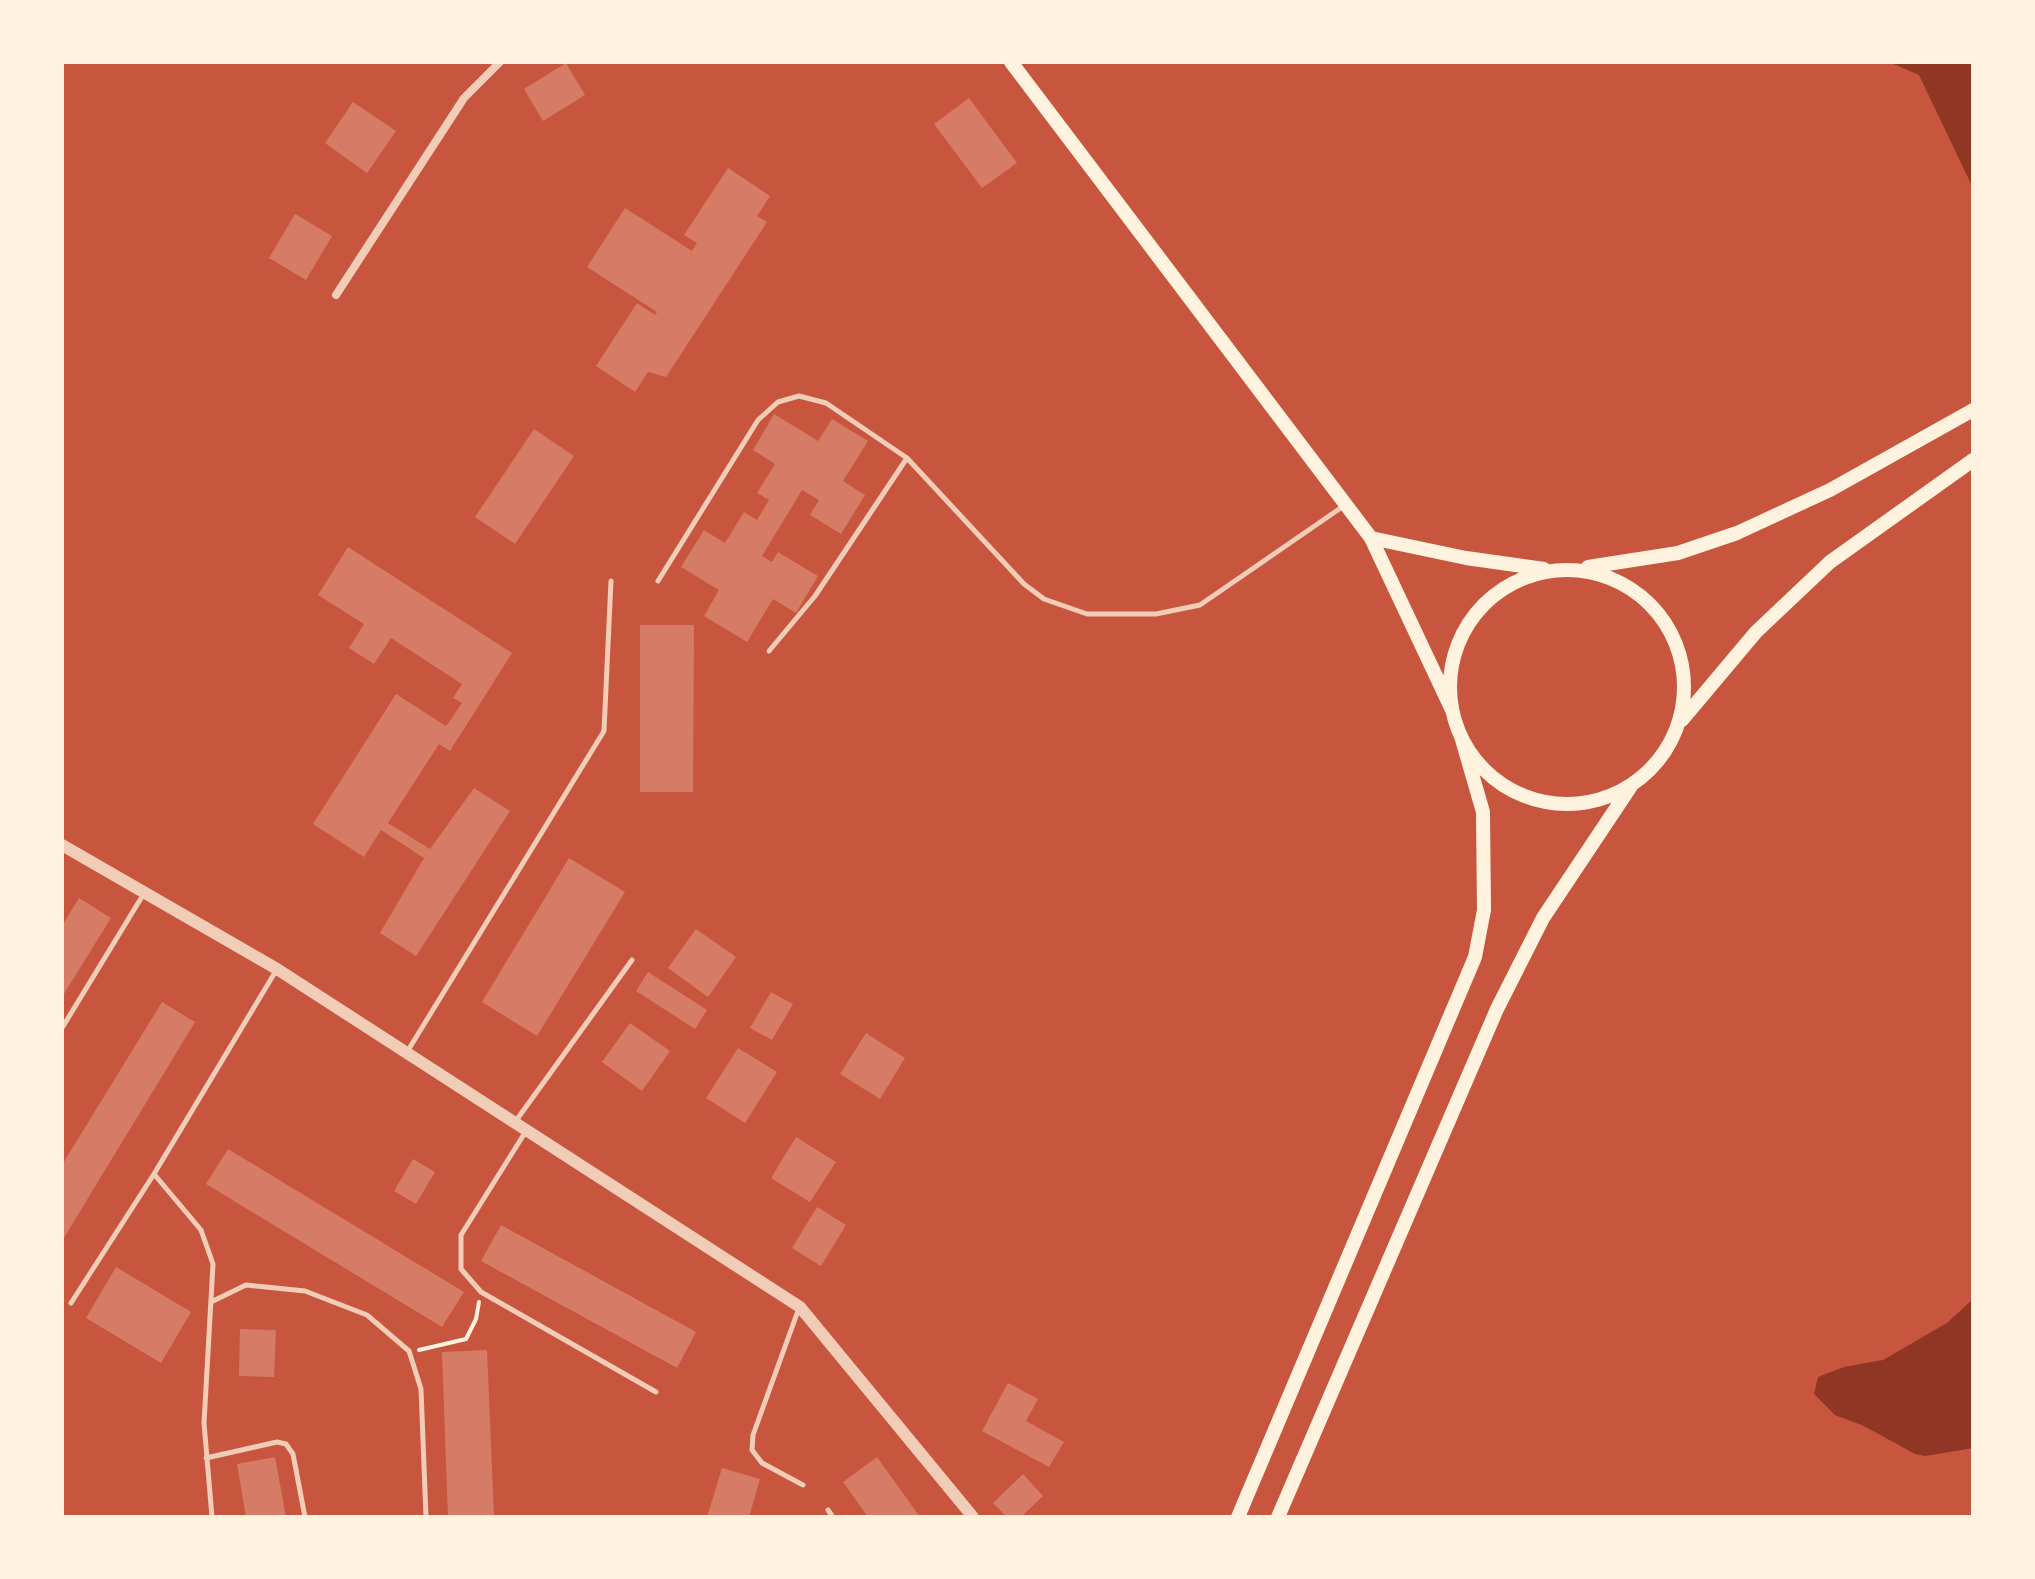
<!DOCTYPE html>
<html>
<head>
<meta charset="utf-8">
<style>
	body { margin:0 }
	#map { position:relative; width:2035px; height:1579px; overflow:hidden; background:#c8553d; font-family:Barlow,sans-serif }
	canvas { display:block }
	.frame { position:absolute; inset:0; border:64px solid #fff3e0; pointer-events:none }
</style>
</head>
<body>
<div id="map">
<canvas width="2035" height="1579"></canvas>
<div class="frame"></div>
</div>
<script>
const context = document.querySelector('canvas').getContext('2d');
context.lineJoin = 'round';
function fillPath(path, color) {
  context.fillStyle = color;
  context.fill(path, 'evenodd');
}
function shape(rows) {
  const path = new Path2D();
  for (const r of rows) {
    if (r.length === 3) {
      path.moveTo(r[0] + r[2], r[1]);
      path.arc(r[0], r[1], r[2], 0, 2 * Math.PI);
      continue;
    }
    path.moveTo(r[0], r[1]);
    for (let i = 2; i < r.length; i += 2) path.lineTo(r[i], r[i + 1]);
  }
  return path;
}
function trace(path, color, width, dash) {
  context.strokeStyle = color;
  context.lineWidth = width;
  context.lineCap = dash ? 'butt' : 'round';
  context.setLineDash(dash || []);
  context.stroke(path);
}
fillPath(shape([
	[1889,62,1973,62,1973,188,1919,75],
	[1973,1299,1973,1448,1925,1456,1915,1454,1864,1426,1835,1415,1814,1394,1818,1377,1844,1367,1883,1360,1947,1323]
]), '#8f3625');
fillPath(shape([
	[566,63,585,95,543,121,524,89],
	[969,98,1017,163,982,188,934,124],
	[353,102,396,131,367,173,325,143],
	[728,168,770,196,757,216,767,222,666,377,648,372,635,392,596,366,637,303,655,315,657,312,587,267,625,208,692,251,697,243,684,235],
	[295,214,332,236,306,280,269,258],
	[774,414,818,441,832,419,868,441,843,481,865,495,841,534,810,515,819,500,802,490,762,556,772,562,778,552,818,576,796,613,773,599,747,642,704,616,719,590,681,567,704,530,725,543,744,512,757,520,769,500,757,493,775,464,753,450],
	[534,429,574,456,515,544,475,517],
	[348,547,512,653,450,751,439,744,388,823,430,849,474,788,510,811,416,956,380,933,424,858,381,830,364,857,313,824,396,694,446,726,462,703,453,698,462,684,391,638,374,664,349,648,364,624,318,595],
	[640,625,694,625,693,792,640,792],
	[569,858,625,892,537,1036,482,1002],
	[79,898,111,918,62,997,62,926],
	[696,929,736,957,708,997,668,968],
	[648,972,707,1010,695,1029,636,991],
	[771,992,793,1004,772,1040,750,1028],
	[162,1002,195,1022,62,1241,62,1165],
	[630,1023,670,1051,642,1091,602,1062],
	[866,1033,905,1058,880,1099,840,1074],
	[738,1048,777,1072,745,1123,706,1098],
	[796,1137,836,1162,810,1202,771,1178],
	[228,1149,464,1292,442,1327,206,1184],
	[413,1159,435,1172,416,1204,394,1191],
	[817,1207,846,1225,821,1266,792,1248],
	[501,1225,696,1332,677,1368,481,1261],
	[116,1267,191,1312,161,1363,86,1318],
	[240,1329,276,1330,274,1377,239,1376],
	[487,1350,494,1517,448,1517,442,1352],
	[1008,1383,1038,1399,1026,1421,1064,1442,1049,1467,982,1431],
	[275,1457,286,1517,246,1517,237,1464],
	[877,1457,920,1517,868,1517,843,1482],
	[722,1468,760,1479,749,1517,707,1517],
	[1023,1474,1043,1496,1021,1517,1007,1517,993,1503]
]), '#d67c66');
trace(shape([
	[419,1350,466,1339,476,1319,479,1302]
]), '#fff3e0', 4);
trace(shape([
	[658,581,758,420,778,402,799,396,826,403,907,458,1024,584,1044,599,1087,614,1156,614,1200,605,1345,505],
	[769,651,815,596,907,458],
	[62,1028,143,895],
	[407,1052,604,731,611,581],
	[515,1122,632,960],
	[526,1131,461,1235,461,1269,481,1292,656,1392],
	[213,1301,246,1285,305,1291,367,1315,409,1351,421,1389,426,1517],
	[71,1303,154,1174],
	[799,1308,753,1435,752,1450,762,1463,803,1485],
	[206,1458,277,1442,286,1444,293,1454,305,1517],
	[828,1510,833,1517],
	[212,1517,204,1423,213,1264,201,1230,154,1174,277,969]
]), '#f1ccb7', 5);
trace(shape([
	[336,295,464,98,500,62]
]), '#f1ccb7', 8);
trace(shape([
	[62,845,277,969,800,1307,973,1517]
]), '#f1ccb7', 12);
trace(shape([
	[1011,62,1371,538,1452,710],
	[1371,538,1466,558,1544,569],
	[1588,567,1678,553,1737,533,1830,490,1973,410],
	[1567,687,117],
	[1682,720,1756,632,1830,562,1973,460],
	[1238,1517,1475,957,1484,910,1483,812,1461,736],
	[1278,1517,1497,1009,1543,918,1631,786]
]), '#fff3e0', 14);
</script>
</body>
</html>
